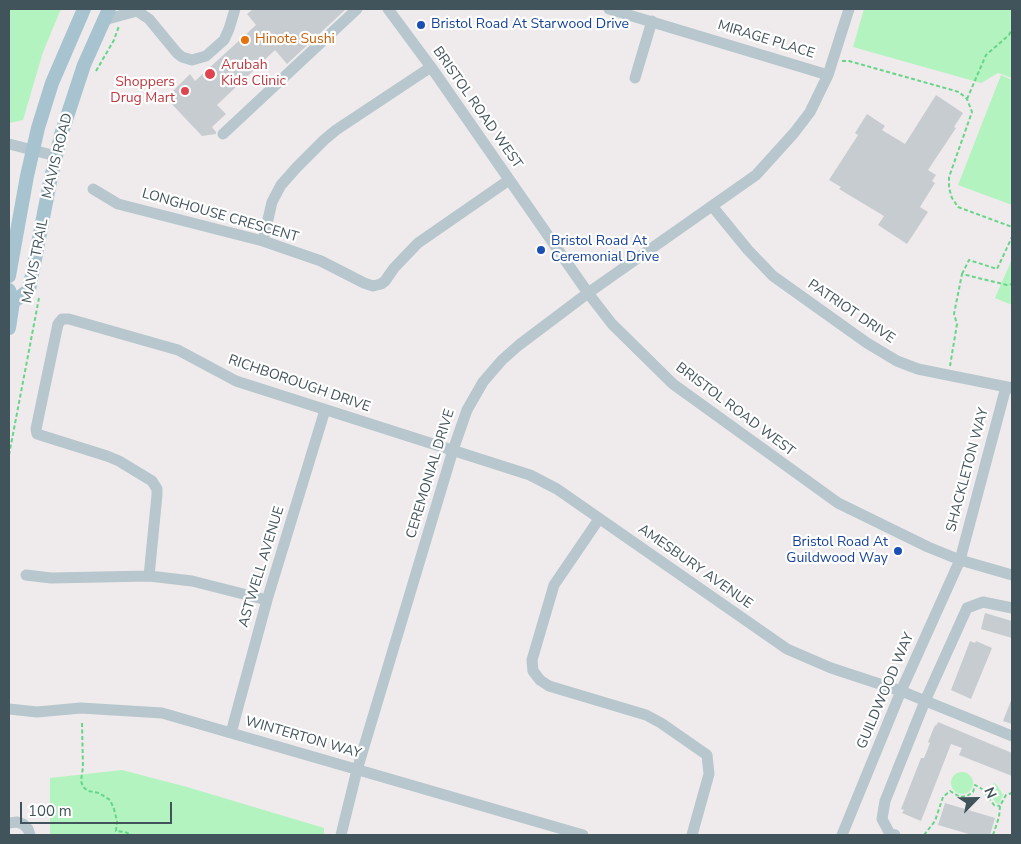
<!DOCTYPE html>
<html>
<head>
<meta charset="utf-8">
<style>
	body { margin:0 }
	#map { position:relative; width:1021px; height:844px; overflow:hidden; background:#efebec; font-family:"Nunito Sans",sans-serif }
	canvas { display:block }
	.frame { position:absolute; inset:0; border:10px solid #42545b; pointer-events:none }
	.north { position:absolute; left:951px; top:774px; width:50px; height:50px; -webkit-text-stroke:4px #fff; paint-order:stroke; rotate:67deg; font-size:14px; font-weight:700; line-height:20px; text-align:center; color:#42545b }
	.north::after { content:''; display:block; margin:auto; width:18px; height:22px; background:#42545b; clip-path:polygon(50% 0,100% 100%,50% 72%,0 100%) }
	.scale { position:absolute; left:20px; top:802px; width:152px; height:22px; box-sizing:border-box; border:2px solid #42545b; border-top:0; padding-left:6px; font-size:15px; line-height:18px; white-space:nowrap; color:#42545b; -webkit-text-stroke:4px #fff; paint-order:stroke }
</style>
</head>
<body>
<div id="map">
<canvas width="1021" height="844"></canvas>
<div class="frame"></div>
<div class="north">N</div>
<div class="scale">100 m</div>
</div>
<script>
const context = document.querySelector('canvas').getContext('2d');
context.lineJoin = 'round';
function fillPath(path, color) {
  context.fillStyle = color;
  context.fill(path, 'evenodd');
}
function shape(rows) {
  const path = new Path2D();
  for (const r of rows) {
    if (r.length === 3) {
      path.moveTo(r[0] + r[2], r[1]);
      path.arc(r[0], r[1], r[2], 0, 2 * Math.PI);
      continue;
    }
    path.moveTo(r[0], r[1]);
    for (let i = 2; i < r.length; i += 2) path.lineTo(r[i], r[i + 1]);
  }
  return path;
}
function trace(path, color, width, dash) {
  context.strokeStyle = color;
  context.lineWidth = width;
  context.lineCap = dash ? 'butt' : 'round';
  context.setLineDash(dash || []);
  context.stroke(path);
}
function label(font, color, halo, rows, align = 'center') {
  context.font = font + ' "Nunito Sans",sans-serif';
  context.lineWidth = 4.5;
  context.setLineDash([]);
  context.textBaseline = 'middle';
  context.strokeStyle = halo;
  context.fillStyle = color;
  for (const [text, x, y, turn = 0] of rows) {
    context.save();
    context.translate(x, y);
    context.rotate((+turn || 0) * Math.PI / 180);
    context.textAlign = isNaN(turn) ? turn : align;
    if (halo) context.strokeText(text, 0, 0);
    context.fillText(text, 0, 0);
    context.restore();
  }
}
fillPath(shape([
	[9,9,61,9,43,52,23,120,9,123],
	[864,9,1012,9,1012,78,998,73,981,83,853,47],
	[1001,75,1012,80,1012,205,958,185],
	[1012,259,1012,305,995,298],
	[122,770,187,787,324,828,324,835,50,835,50,778],
	[962,783,11],
	[994,783,997,785,1003,795,999,804,996,803,990,794,989,789]
]), '#b2f3bf');
fillPath(shape([
	[253,9,344,9,345,10,287,64,275,50,217,105,226,114,212,127,216,132,216,134,202,136,166,98,190,74,195,81,256,25,247,14],
	[936,95,963,113,954,127,956,128,928,170,936,175,932,181,935,183,920,207,928,212,907,244,878,225,884,216,839,189,841,187,829,180,858,135,855,133,867,114,885,126,882,130,905,144],
	[985,613,1012,621,1012,638,981,629],
	[970,641,975,643,976,641,992,648,971,699,951,690],
	[1012,698,1012,724,1003,721],
	[938,722,1012,753,1012,776,959,755,962,748,951,744,921,821,902,813,904,810,901,809,921,758,924,758,930,743,928,742,935,725,936,726],
	[945,803,995,818,990,835,972,835,938,825]
]), '#c7ccd1');
trace(shape([
	[842,61,849,61,959,92,967,99,972,112,949,177,949,188,952,198,958,207,1012,227],
	[96,71,114,40,119,26],
	[967,99,986,55,1009,35,1012,29],
	[962,274,969,260,997,269,1012,237],
	[950,366,957,324,954,314,962,274,1007,285,1012,284],
	[9,455,39,298],
	[82,723,83,767,81,781,83,787,88,791,99,793,110,800,114,809,117,821,116,831,125,832,132,835],
	[924,835,935,821,943,797,950,791,960,797,967,796,973,792,975,785,982,789,994,805,1000,806],
	[993,835,999,817,1000,806,1006,795,1012,793]
]), '#67d589', 2, [4, 2.5]);
trace(shape([
	[136,9,137,11,149,19,177,53,182,57,192,60,206,56,224,40,229,29,235,9],
	[388,9,431,67,588,293,612,324,673,384,838,503,928,547,960,560,1012,575],
	[609,9,828,75],
	[104,20,137,11],
	[635,78,652,21],
	[223,134,357,9],
	[9,144,56,156],
	[93,189,118,204,263,241,321,261,364,283,373,286,381,284,385,281,394,268,418,243,509,180],
	[712,206,748,250,773,276,867,343,897,361,918,369,1012,388],
	[263,241,272,202,281,185,297,167,324,140,336,130,431,67],
	[599,519,554,585,532,660,533,671,540,680,549,686,646,715,661,723,707,755,709,774,692,835],
	[26,575,51,578,149,576,192,581,267,600],
	[149,576,157,495,157,489,152,481,119,461,107,456,37,434,36,429,58,324,62,319,69,319,178,350,236,381,530,475,557,489,787,649,831,668,901,691,1012,736],
	[9,709,37,712,81,708,162,713,583,835],
	[231,733,267,600,325,410],
	[9,823,17,822,23,824,28,829,30,835],
	[341,835,357,770,453,450,467,410,483,382,502,360,519,345,588,293,756,175,794,133,810,112,828,75,849,9],
	[842,835,901,691,960,560,1006,387],
	[895,835,890,834,882,819,885,801,925,701,967,608,983,602,1012,608]
]), '#b7c7cd', 11);
trace(shape([
	[9,276,27,176,38,128,52,83,84,9],
	[9,290,13,302,9,328],
	[13,302,29,290,50,182,61,135,84,65,109,9]
]), '#a7c3cf', 14);
for (const [x, y, r, color] of [
	[421,25,5,"#1a4fb4"],
	[245,40,5,"#e8710a"],
	[210,74,6,"#e0444e"],
	[185,91,5,"#e0444e"],
	[541,250,5,"#1a4fb4"],
	[898,551,5,"#1a4fb4"]
]) {
  const dot = new Path2D();
  dot.arc(x, y, r, 0, 2 * Math.PI);
  context.fillStyle = color;
  context.fill(dot);
  trace(dot, '#fff', 2);
}
label('14px', '#164399', '#fff', [
	["Bristol Road At Starwood Drive",431,25],
	["Bristol Road At",551,242],
	["Ceremonial Drive",551,258],
	["Bristol Road At",888,543,"right"],
	["Guildwood Way",888,559,"right"]
], 'left');
label('14px', '#c56008', '#fff', [
	["Hinote Sushi",255,40]
], 'left');
label('14px', '#42545b', '#fff', [
	["MIRAGE PLACE",766,40,17],
	["BRISTOL ROAD WEST",477,108,55],
	["MAVIS ROAD",58,156,-76],
	["LONGHOUSE CRESCENT",220,216,16],
	["MAVIS TRAIL",36,261,-79],
	["PATRIOT DRIVE",851,312,34],
	["RICHBOROUGH DRIVE",299,384,19],
	["BRISTOL ROAD WEST",735,410,37],
	["SHACKLETON WAY",968,470,-75],
	["CEREMONIAL DRIVE",431,474,-73],
	["ASTWELL AVENUE",262,567,-73],
	["AMESBURY AVENUE",695,567,35],
	["GUILDWOOD WAY",886,691,-67],
	["WINTERTON WAY",303,738,16]
]);
label('14px', '#be3a42', '#fff', [
	["Arubah",221,66],
	["Kids Clinic",221,82],
	["Shoppers",175,83,"right"],
	["Drug Mart",175,99,"right"]
], 'left');
</script>
</body>
</html>
